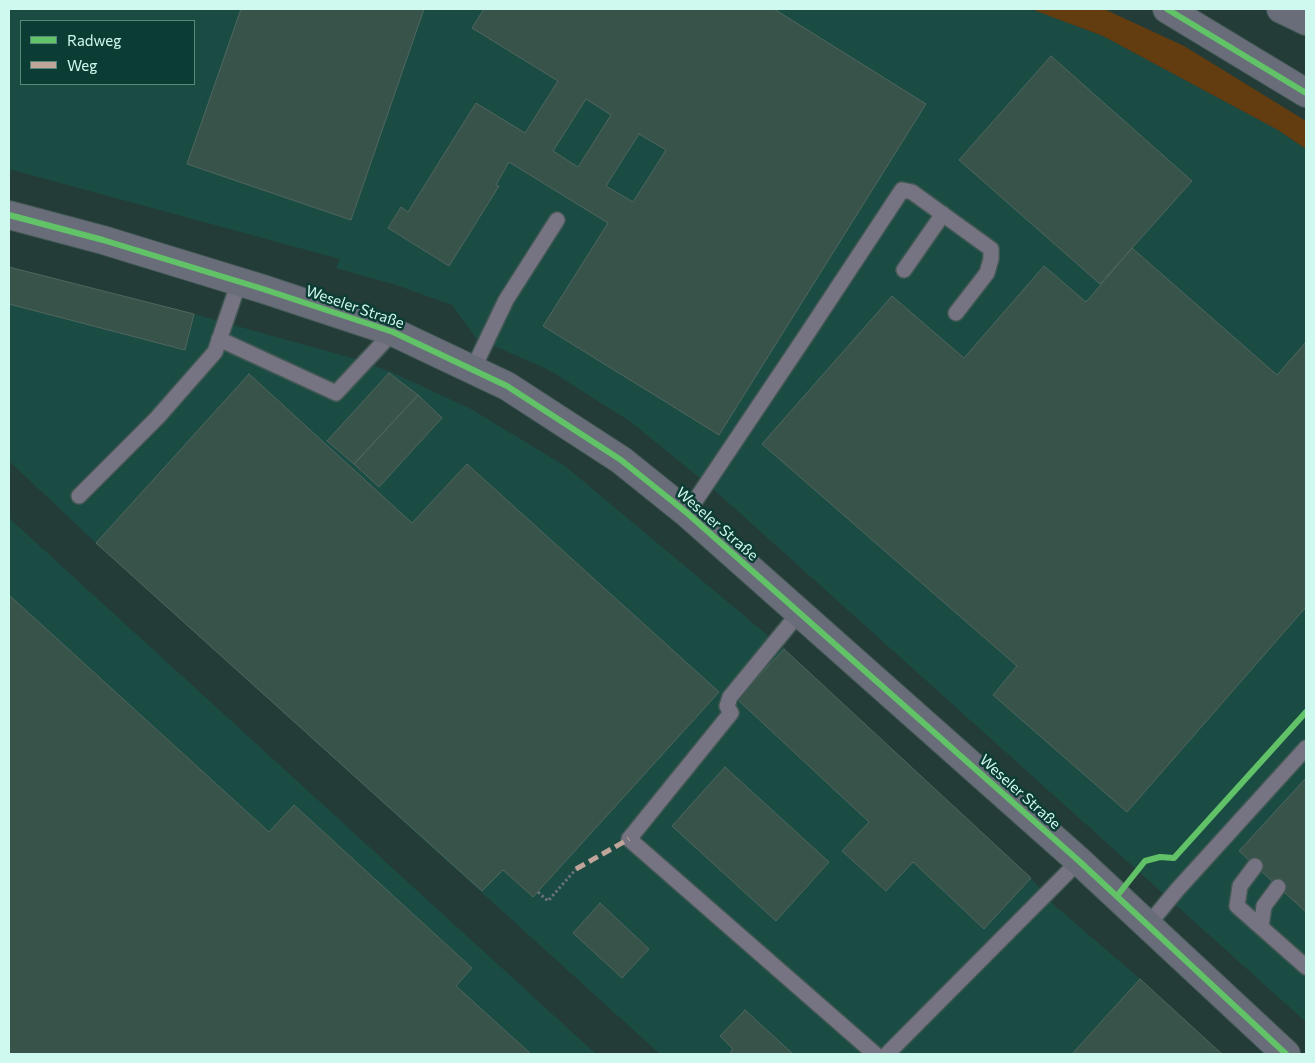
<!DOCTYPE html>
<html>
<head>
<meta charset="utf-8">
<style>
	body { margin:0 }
	#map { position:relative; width:1315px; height:1063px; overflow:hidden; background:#243c38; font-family:Commissioner,sans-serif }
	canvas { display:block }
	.frame { position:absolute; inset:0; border:10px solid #cff8ee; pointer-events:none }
	.legend { position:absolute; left:20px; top:20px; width:175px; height:65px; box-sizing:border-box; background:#0c3d35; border:1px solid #5a887f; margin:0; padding:6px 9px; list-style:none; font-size:15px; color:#cff8ee }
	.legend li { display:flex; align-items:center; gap:10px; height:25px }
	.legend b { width:25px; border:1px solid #5a887f }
</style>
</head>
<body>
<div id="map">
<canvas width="1315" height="1063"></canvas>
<div class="frame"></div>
<ul class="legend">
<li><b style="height:6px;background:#61c268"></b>Radweg</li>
<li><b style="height:6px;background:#c0a59a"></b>Weg</li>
</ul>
</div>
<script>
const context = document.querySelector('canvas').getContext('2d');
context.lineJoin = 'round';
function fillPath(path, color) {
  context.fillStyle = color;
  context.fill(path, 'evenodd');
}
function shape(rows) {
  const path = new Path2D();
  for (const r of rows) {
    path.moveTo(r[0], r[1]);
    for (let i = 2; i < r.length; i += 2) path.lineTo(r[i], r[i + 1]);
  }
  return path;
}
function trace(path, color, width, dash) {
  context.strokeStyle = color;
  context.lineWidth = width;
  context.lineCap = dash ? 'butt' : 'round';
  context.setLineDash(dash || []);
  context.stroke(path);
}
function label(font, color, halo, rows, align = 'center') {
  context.font = font + ' Commissioner,sans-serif';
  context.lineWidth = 5;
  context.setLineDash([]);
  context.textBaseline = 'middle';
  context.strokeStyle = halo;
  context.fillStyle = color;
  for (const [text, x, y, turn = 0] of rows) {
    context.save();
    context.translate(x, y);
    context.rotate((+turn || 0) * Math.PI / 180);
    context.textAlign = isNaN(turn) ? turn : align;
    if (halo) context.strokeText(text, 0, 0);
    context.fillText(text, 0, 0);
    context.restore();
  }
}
fillPath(shape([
	[9,9,1031,9,1103,36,1278,130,1306,149,1306,1022,712,488,631,422,549,370,476,338,452,305,396,285,336,268,340,259,9,169],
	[21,21,194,21,194,84,21,84],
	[9,267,194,314,359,360,391,372,471,409,565,466,784,649,1031,878,1054,905,1140,979,1222,1054,660,1054,96,543,9,461],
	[9,518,596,1054,9,1054]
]), '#1b4c44');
fillPath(shape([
	[1031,9,1104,9,1184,46,1306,121,1306,149,1278,130,1103,36]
]), '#633c0f');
const building = shape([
	[241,9,424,9,351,220,187,164,241,9],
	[484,9,774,9,926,104,719,435,543,326,608,223,509,162,496,185,499,186,449,266,388,228,401,207,408,212,476,103,525,133,558,81,472,28,484,9],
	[586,99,611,115,578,167,553,151,586,99],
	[639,134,666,150,633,202,606,186,639,134],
	[1051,56,1192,181,1100,284,959,160,1051,56],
	[1132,248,1277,375,1306,342,1306,607,1127,812,993,695,1017,666,762,444,892,296,964,358,1044,266,1086,302,1132,248],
	[9,267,194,314,185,350,9,304,9,267],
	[389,373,418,395,354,464,327,441,389,373],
	[249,374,412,523,467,464,719,692,533,897,503,870,482,891,96,543,249,374],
	[418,395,442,418,379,487,354,464,418,395],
	[9,595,269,832,294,805,472,968,456,986,531,1054,9,1054,9,595],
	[784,649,1031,878,984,929,913,862,886,891,842,851,869,822,737,699,784,649],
	[725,767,829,862,776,921,672,826,725,767],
	[1306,778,1306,912,1239,851,1306,778],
	[600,903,649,949,622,978,573,933,600,903],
	[1140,979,1222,1054,1072,1054,1140,979],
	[745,1010,793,1054,729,1054,733,1049,720,1036,745,1010]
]);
fillPath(building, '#38534a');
trace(building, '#4f665e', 1);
const service = shape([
	[904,270,943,214],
	[219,339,336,393,393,332],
	[473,369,506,300,557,220],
	[79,496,157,418,215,352,239,282],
	[687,513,805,337,902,190,912,192,991,249,991,259,987,273,956,313],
	[799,613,730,697,727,706,731,713,629,839,875,1054],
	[1255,866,1240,886,1237,906,1306,967],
	[1148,925,1177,890,1306,748],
	[1261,927,1264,906,1278,887],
	[887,1054,1079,861]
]);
const secondary = shape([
	[1167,9,1306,93],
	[1281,9,1306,21],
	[9,215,103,240,263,289,393,332,507,386,621,460,687,513,1079,861,1286,1054]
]);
trace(service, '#415853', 18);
trace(secondary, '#415853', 30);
trace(shape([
	[538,892,548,901,576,869]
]), '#6a7278', 3, [2.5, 2.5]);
trace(service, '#767482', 15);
trace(secondary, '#686d79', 28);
trace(shape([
	[576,869,629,839]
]), '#c0a59a', 5, [10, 5]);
trace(shape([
	[1167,9,1306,93],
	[9,215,103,240,263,289,393,332,507,386,621,460,687,513,1079,861,1286,1054],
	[1117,896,1145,861,1160,857,1174,858,1306,712]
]), '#61c268', 6);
label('15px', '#cff8ee', '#0c3d35', [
	["Weseler Straße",355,307,19],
	["Weseler Straße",717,524,41],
	["Weseler Straße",1020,792,42]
]);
</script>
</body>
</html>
